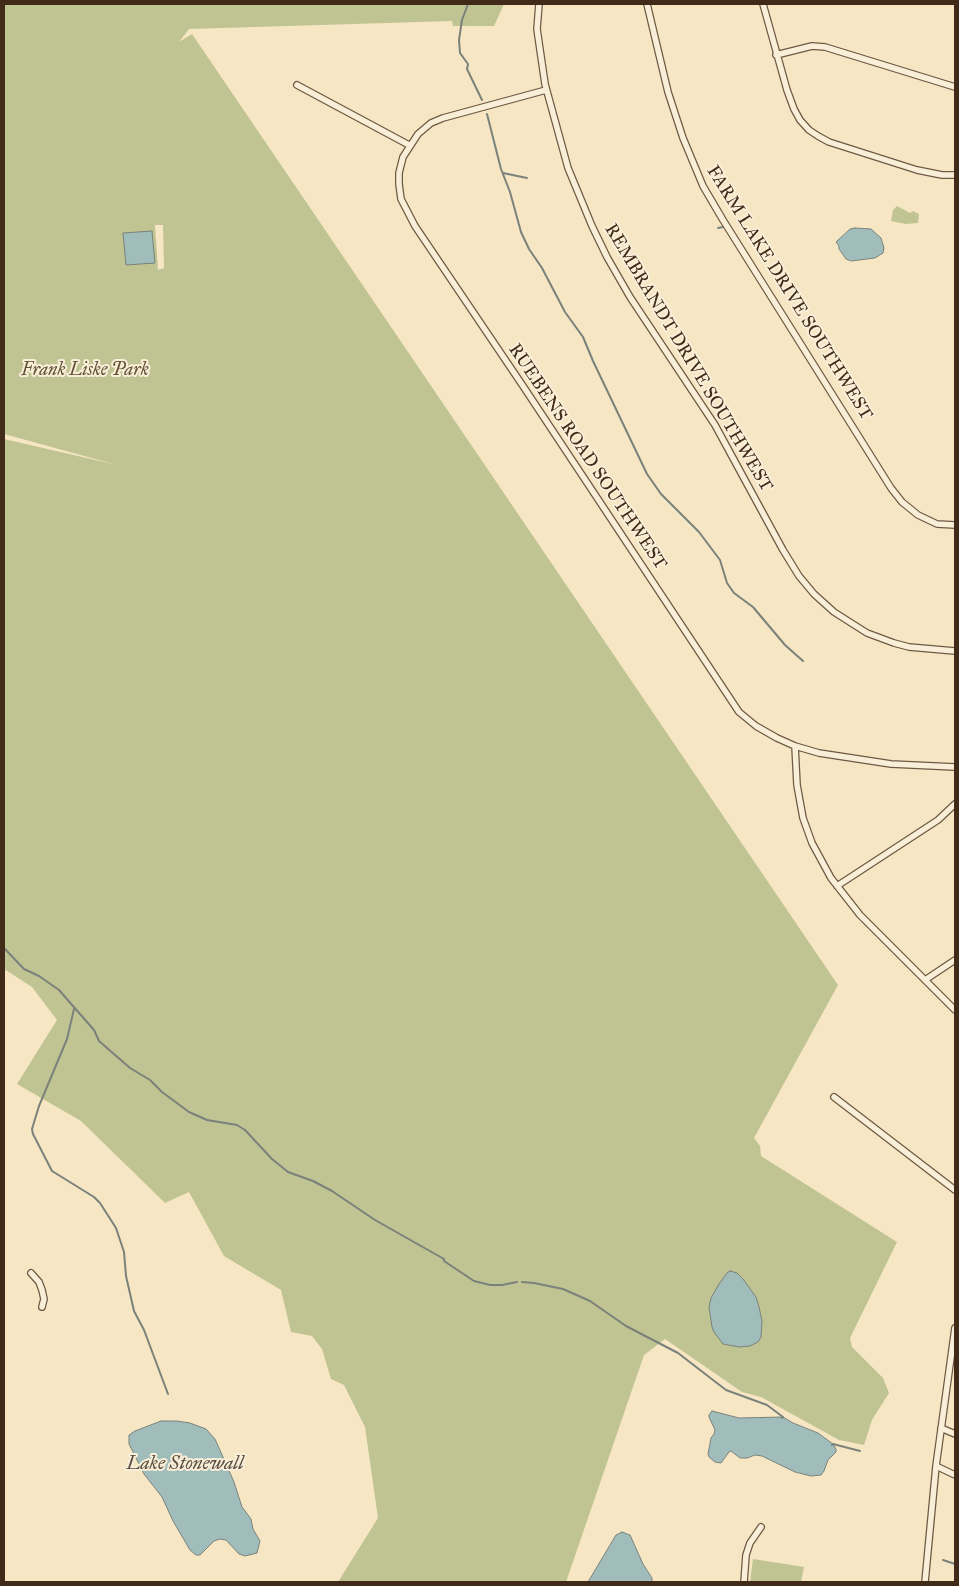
<!DOCTYPE html>
<html>
<head>
<meta charset="utf-8">
<style>
	body { margin:0 }
	#map { position:relative; width:959px; height:1586px; overflow:hidden; background:#f6e6c3; font-family:"IM FELL Great Primer",serif }
	canvas { display:block }
	.frame { position:absolute; inset:0; border:5px solid #422a19; pointer-events:none }
</style>
</head>
<body>
<div id="map">
<canvas width="959" height="1586"></canvas>
<div class="frame"></div>
</div>
<script>
const context = document.querySelector('canvas').getContext('2d');
context.lineJoin = 'round';
function fillPath(path, color) {
  context.fillStyle = color;
  context.fill(path, 'evenodd');
}
function shape(rows) {
  const path = new Path2D();
  for (const r of rows) {
    path.moveTo(r[0], r[1]);
    for (let i = 2; i < r.length; i += 2) path.lineTo(r[i], r[i + 1]);
  }
  return path;
}
function trace(path, color, width, dash) {
  context.strokeStyle = color;
  context.lineWidth = width;
  context.lineCap = dash ? 'butt' : 'round';
  context.setLineDash(dash || []);
  context.stroke(path);
}
function label(font, color, halo, rows, align = 'center') {
  context.font = font + ' "IM FELL Great Primer",serif';
  context.lineWidth = 4;
  context.setLineDash([]);
  context.textBaseline = 'middle';
  context.strokeStyle = halo;
  context.fillStyle = color;
  for (const [text, x, y, turn = 0] of rows) {
    context.save();
    context.translate(x, y);
    context.rotate((+turn || 0) * Math.PI / 180);
    context.textAlign = isNaN(turn) ? turn : align;
    if (halo) context.strokeText(text, 0, 0);
    context.fillText(text, 0, 0);
    context.restore();
  }
}
fillPath(shape([
	[4,4,504,4,494,26,453,26,452,21,189,29,179,42,192,34,838,985,754,1138,760,1146,761,1156,897,1242,850,1338,852,1347,883,1378,889,1393,872,1420,864,1445,839,1440,761,1397,742,1392,665,1339,644,1355,566,1582,338,1582,378,1518,365,1427,344,1385,331,1379,322,1349,312,1336,291,1332,281,1290,224,1256,189,1192,165,1203,81,1121,17,1084,57,1020,32,987,4,969,4,439,117,465,4,434],
	[155,225,163,225,164,268,158,270],
	[897,206,910,213,913,211,919,214,918,223,906,224,891,221,893,210],
	[753,1559,804,1567,801,1582,750,1582]
]), '#c0c492');
const water = shape([
	[855,228,871,229,881,238,884,248,883,253,875,258,851,261,846,259,839,249,839,246,836,242,850,229,855,228],
	[152,231,155,263,126,265,123,233,152,231],
	[730,1271,737,1273,743,1279,756,1297,759,1307,762,1321,761,1337,758,1342,750,1346,739,1347,723,1344,714,1332,712,1327,709,1307,711,1298,719,1284,727,1273,730,1271],
	[712,1411,739,1418,783,1417,793,1423,818,1433,833,1444,836,1449,836,1452,828,1460,824,1471,821,1475,811,1476,795,1472,762,1456,755,1455,747,1458,740,1458,731,1451,729,1452,721,1463,715,1462,709,1457,708,1454,711,1438,714,1434,715,1430,709,1417,709,1415,712,1411],
	[161,1421,177,1421,190,1423,206,1429,215,1439,234,1482,242,1507,251,1519,253,1529,260,1541,257,1553,245,1556,239,1554,226,1540,220,1539,214,1541,200,1555,196,1555,190,1550,173,1521,162,1497,144,1474,129,1444,129,1435,135,1431,161,1421],
	[622,1532,630,1535,643,1564,652,1578,652,1582,588,1582,616,1535,622,1532]
]);
fillPath(water, '#a0bdbc');
trace(water, '#7a827b', 1);
trace(shape([
	[468,4,462,20,459,40,460,53,468,64,467,69,482,100],
	[487,114,501,169,510,192,521,232,529,249,542,268,565,312,583,337,593,361,647,474,661,494,699,532,720,560,727,583,734,593,753,607,785,645,803,661],
	[503,173,527,178],
	[718,228,723,227],
	[4,948,24,969,39,976,59,990,94,1030,99,1041,130,1068,150,1080,162,1092,189,1112,207,1120,237,1125,245,1130,272,1159,288,1172,313,1181,332,1191,375,1220,444,1259,444,1261,474,1281,490,1285,502,1285,517,1282],
	[74,1009,67,1039,39,1106,32,1129,33,1134,52,1171,94,1197,100,1203,116,1228,124,1252,126,1276,134,1311,144,1330,168,1394],
	[522,1282,534,1283,563,1289,590,1301,626,1326,678,1353,726,1390,767,1405,783,1417,782,1418],
	[832,1445,833,1444,860,1451],
	[943,1560,955,1564]
]), '#7a827b', 2);
const street = shape([
	[539,4,537,29,545,84,568,168,592,226,607,257,630,297,715,425,783,550,799,576,814,594,834,612,867,633,894,643,909,647,955,651],
	[647,4,668,92,683,138,703,186,723,220,891,488,902,502,918,515,937,524,955,525],
	[763,4,787,90,794,109,800,120,809,130,818,136,829,142,917,170,942,175,955,175],
	[776,55,812,46,825,47,955,87],
	[297,85,409,145],
	[546,90,443,118,431,123,418,134,403,157,399,173,399,184,401,199,415,226,523,386,739,712,756,726,777,738,795,746,819,753,891,764,955,767],
	[795,746,797,785,803,818,812,843,831,878,860,915,955,1010],
	[837,886,938,820,955,804],
	[925,980,955,960],
	[834,1097,955,1190],
	[31,1273,39,1282,42,1290,44,1299,42,1307],
	[941,1428,955,1434],
	[936,1466,955,1475],
	[744,1582,746,1555,750,1543,761,1527],
	[925,1582,936,1466,955,1328]
]);
trace(street, '#6f5944', 8);
trace(street, '#f9efd8', 5.5);
label('18px', '#422a19', '#f9efd8', [
	["FARM LAKE DRIVE SOUTHWEST",789,293,58],
	["REMBRANDT DRIVE SOUTHWEST",688,358,59],
	["RUEBENS ROAD SOUTHWEST",587,457,56]
]);
label('italic 18px', '#625037', '#f9efd8', [
	["Frank Liske Park",85,371]
]);
label('italic 19px', '#5a4f42', '#f9efd8', [
	["Lake Stonewall",185,1464]
]);
</script>
</body>
</html>
